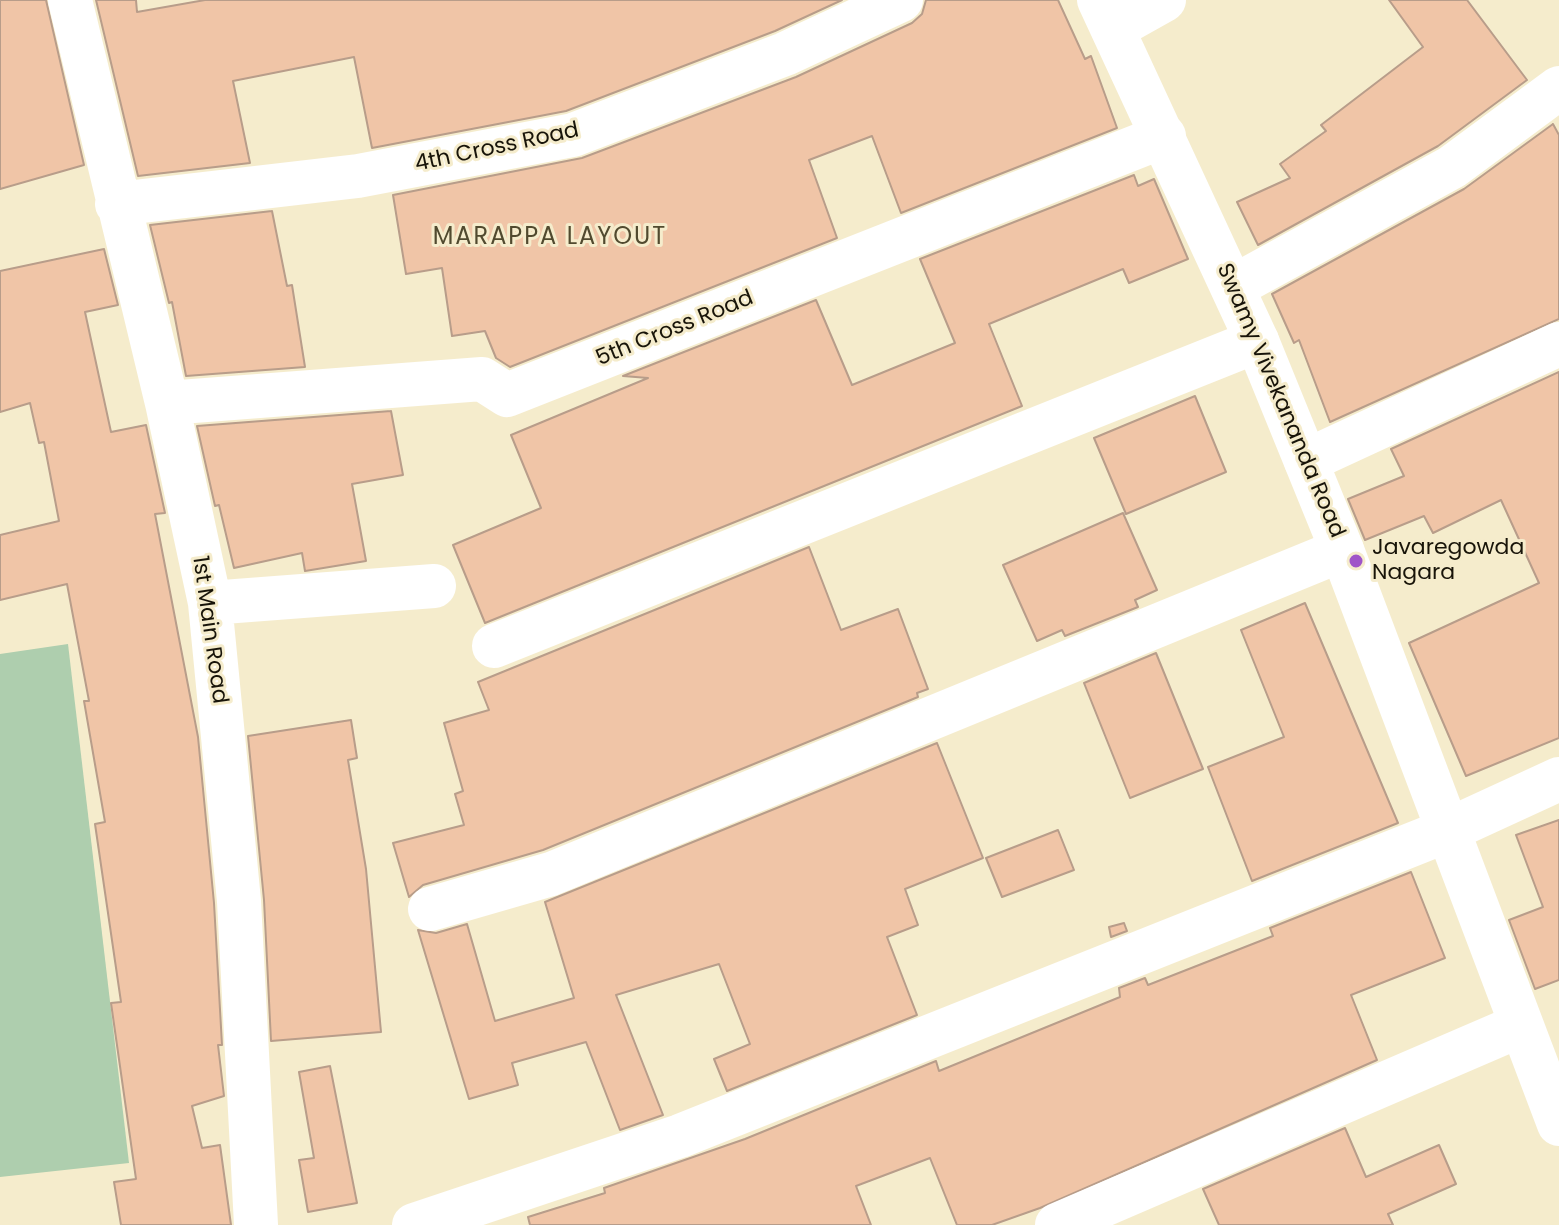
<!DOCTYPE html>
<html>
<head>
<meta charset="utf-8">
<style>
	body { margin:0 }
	canvas { display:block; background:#f5eccc }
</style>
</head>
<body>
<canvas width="1559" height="1225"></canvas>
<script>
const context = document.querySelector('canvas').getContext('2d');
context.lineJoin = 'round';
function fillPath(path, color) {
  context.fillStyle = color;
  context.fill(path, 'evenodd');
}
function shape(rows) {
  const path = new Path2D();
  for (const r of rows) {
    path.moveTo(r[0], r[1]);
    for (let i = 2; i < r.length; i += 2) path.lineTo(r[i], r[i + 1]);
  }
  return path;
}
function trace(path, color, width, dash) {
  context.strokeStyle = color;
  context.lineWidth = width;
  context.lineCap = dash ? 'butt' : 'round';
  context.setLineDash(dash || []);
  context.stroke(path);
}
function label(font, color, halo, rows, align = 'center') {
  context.font = font + ' Poppins,sans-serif';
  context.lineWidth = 6;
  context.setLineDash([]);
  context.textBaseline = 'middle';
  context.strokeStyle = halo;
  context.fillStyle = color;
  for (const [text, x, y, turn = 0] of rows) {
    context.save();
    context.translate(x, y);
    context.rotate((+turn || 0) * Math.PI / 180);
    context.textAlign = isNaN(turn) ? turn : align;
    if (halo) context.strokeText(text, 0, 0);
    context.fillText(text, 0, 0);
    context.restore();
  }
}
fillPath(shape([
	[68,644,129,1163,0,1177,0,654]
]), '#aeceae');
const building = shape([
	[0,0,46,0,84,165,0,189,0,0],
	[96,0,136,0,137,12,205,0,842,0,775,31,566,111,372,148,354,57,233,81,250,163,138,176,96,0],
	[926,0,1058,0,1085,59,1091,56,1117,128,901,213,872,136,809,160,837,238,510,367,496,358,485,331,452,336,442,268,406,274,393,195,582,158,796,77,912,23,922,14,926,0],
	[1389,0,1467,0,1527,80,1438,146,1258,245,1237,202,1290,178,1280,164,1326,131,1321,125,1423,47,1389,0],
	[1553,124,1559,135,1559,319,1330,422,1299,340,1294,343,1272,294,1464,189,1553,124],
	[1134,175,1138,186,1154,179,1188,259,1129,283,1123,269,989,324,1022,406,485,623,453,545,541,508,511,435,648,378,623,376,816,300,852,385,955,343,920,259,1134,175],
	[272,211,287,286,292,285,305,367,186,376,172,302,169,303,150,225,272,211],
	[104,249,118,305,85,312,111,432,146,425,165,513,155,514,198,737,214,903,222,1045,218,1045,224,1096,192,1106,202,1148,220,1145,231,1225,121,1225,114,1182,136,1179,111,1003,121,1002,95,824,105,822,84,701,89,701,67,584,0,600,0,535,59,521,44,442,39,443,30,403,0,412,0,271,104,249],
	[1559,372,1559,738,1466,776,1409,643,1539,583,1501,500,1433,533,1424,516,1365,540,1348,499,1404,476,1391,449,1559,372],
	[1195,396,1226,472,1126,514,1094,438,1195,396],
	[391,411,403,475,352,484,366,561,305,571,302,553,234,568,219,505,215,506,197,426,391,411],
	[1123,513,1157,590,1135,600,1138,607,1065,636,1062,630,1037,641,1003,565,1123,513],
	[809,547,841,630,898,609,928,689,917,693,918,697,543,850,423,885,409,897,393,843,464,825,455,794,463,791,444,723,489,710,478,682,809,547],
	[1305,603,1398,823,1252,881,1208,767,1284,737,1241,630,1305,603],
	[1156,653,1203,769,1130,798,1084,683,1156,653],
	[351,720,357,758,348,760,366,869,381,1032,271,1041,264,900,248,736,351,720],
	[937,743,983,858,905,889,918,925,887,937,917,1015,727,1091,714,1059,750,1044,719,964,616,995,663,1115,620,1130,586,1042,512,1063,518,1085,469,1099,418,930,436,933,467,924,495,1021,574,998,545,902,937,743],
	[1559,820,1559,980,1535,989,1509,920,1543,907,1516,835,1559,820],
	[1058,830,1074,870,1002,897,986,858,1058,830],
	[1411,872,1445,958,1351,995,1377,1060,1040,1208,992,1225,957,1225,930,1158,856,1186,871,1225,530,1225,528,1217,605,1193,604,1188,745,1139,936,1061,939,1071,1120,997,1119,988,1145,978,1148,985,1273,936,1270,928,1411,872],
	[1124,923,1127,931,1111,937,1109,927,1124,923],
	[330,1066,357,1203,308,1212,299,1160,314,1158,299,1072,330,1066],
	[1345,1128,1366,1177,1439,1145,1456,1184,1388,1214,1393,1225,1219,1225,1203,1189,1345,1128]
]);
fillPath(building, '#f0c5a7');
trace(building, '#b89d8a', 2);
trace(shape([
	[70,0,167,403,210,603,239,901,256,1225],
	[1114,28,1164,0],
	[117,204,358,176,573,135,785,54,901,0],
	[1233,287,1452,167,1559,88],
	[167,403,482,379,507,395,1164,136],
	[1306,461,1559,344],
	[210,603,434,586],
	[494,646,1257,341],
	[430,909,551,874,1342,550],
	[414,1225,680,1136,1446,831,1559,779],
	[1057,1225,1519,1026]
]), '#fff', 44);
trace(shape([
	[1099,0,1257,341,1342,550,1559,1124]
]), '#fff', 44);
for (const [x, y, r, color] of [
	[1356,561,8,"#9f55c8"]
]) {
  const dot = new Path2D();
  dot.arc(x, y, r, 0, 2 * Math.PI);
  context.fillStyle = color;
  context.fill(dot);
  trace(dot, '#f5eccc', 3);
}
label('22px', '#181409', '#f5eccc', [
	["4th Cross Road",497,148,-12],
	["5th Cross Road",675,329,-22],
	["Swamy Vivekananda Road",1280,401,67],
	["1st Main Road",209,630,82]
]);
label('22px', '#181409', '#f5eccc', [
	["Javaregowda",1372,548],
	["Nagara",1372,573]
], 'left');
context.letterSpacing = '2px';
label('24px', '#514a2f', '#f5eccc', [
	["MARAPPA LAYOUT",550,238]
]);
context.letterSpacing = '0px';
</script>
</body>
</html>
